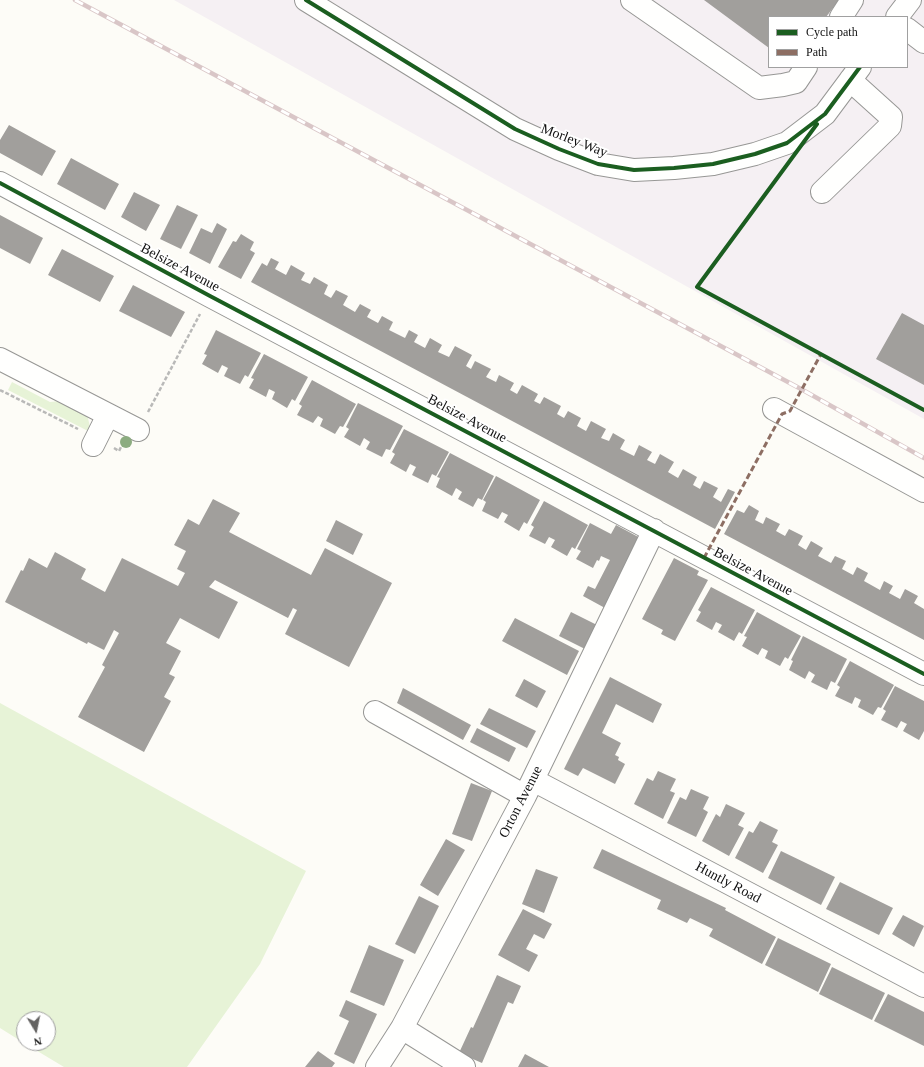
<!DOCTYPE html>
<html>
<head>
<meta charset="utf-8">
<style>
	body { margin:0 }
	#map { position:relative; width:924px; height:1067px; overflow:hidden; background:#fdfcf7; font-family:"Times New Roman",serif }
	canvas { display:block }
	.legend { position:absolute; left:768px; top:16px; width:140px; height:52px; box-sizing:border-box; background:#fff; border:1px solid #a0a0a0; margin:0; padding:5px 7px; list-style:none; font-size:12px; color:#111 }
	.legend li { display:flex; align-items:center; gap:8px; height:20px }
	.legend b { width:20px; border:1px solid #a0a0a0 }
	.north { position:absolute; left:16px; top:1011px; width:40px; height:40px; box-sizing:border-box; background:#fff; border:1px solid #a0a0a0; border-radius:50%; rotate:170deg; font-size:11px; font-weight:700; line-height:16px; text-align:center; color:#111 }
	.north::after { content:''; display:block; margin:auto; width:14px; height:18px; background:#646362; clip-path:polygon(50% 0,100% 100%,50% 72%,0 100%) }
</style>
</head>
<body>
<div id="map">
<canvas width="924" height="1067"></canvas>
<ul class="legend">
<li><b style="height:5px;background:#1b5e20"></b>Cycle path</li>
<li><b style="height:5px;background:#8d6e63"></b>Path</li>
</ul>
<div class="north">N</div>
</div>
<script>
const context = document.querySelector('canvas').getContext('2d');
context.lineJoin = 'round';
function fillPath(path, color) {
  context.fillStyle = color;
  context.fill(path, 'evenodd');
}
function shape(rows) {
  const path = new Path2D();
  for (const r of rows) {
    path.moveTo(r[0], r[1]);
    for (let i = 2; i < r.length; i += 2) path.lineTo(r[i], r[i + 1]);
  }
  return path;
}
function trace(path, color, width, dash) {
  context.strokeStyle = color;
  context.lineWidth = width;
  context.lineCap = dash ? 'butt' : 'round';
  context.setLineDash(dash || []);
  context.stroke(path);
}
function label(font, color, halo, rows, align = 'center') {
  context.font = font + ' "Times New Roman",serif';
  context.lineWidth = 4;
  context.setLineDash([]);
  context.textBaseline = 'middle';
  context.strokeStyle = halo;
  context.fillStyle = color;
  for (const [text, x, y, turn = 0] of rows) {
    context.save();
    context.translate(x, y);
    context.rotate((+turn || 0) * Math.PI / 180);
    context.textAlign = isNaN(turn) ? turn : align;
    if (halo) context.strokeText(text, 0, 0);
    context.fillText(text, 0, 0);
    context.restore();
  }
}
fillPath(shape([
	[174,0,924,0,924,419],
	[769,17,907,17,907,67,769,67]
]), '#f5f0f3');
fillPath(shape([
	[12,382,50,402,60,401,87,414,90,427,88,431,8,390],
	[0,703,306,871,260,964,187,1067,64,1067,24,1043,48,1043,48,1019,24,1019,24,1043,0,1028]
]), '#e7f3d7');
fillPath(shape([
	[704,0,839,0,826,17,769,17,769,48],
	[9,125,56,151,42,176,0,153,0,140],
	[71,158,119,184,105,210,57,184],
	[134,192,160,205,146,231,121,217],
	[177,205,198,215,181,249,160,239],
	[0,215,43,238,30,264,0,248],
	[217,223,227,229,210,264,189,253,201,228,212,233],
	[241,234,254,242,250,250,255,253,241,279,218,267,233,241,236,242],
	[62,249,114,276,100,302,48,275],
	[271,258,279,262,275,269,286,275,291,265,305,273,301,280,310,284,314,277,328,285,324,294,331,298,336,290,348,296,343,305,355,312,360,304,371,310,367,317,378,323,382,316,393,322,389,330,405,338,409,330,418,335,414,342,425,348,430,338,442,345,438,352,449,357,455,346,472,355,466,366,471,369,475,361,491,369,486,377,496,382,499,375,514,383,510,390,517,394,522,385,538,394,534,401,540,404,544,397,561,406,557,414,564,418,568,411,581,418,577,426,586,431,591,421,606,429,601,438,609,441,613,433,625,440,620,449,634,456,639,445,652,452,647,460,655,464,660,454,674,462,668,472,678,478,683,469,697,477,693,485,700,489,704,481,718,488,713,497,721,502,728,489,735,492,715,529,251,282,262,263,267,266],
	[133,285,185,312,171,337,119,311],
	[902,313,924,325,924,385,876,359],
	[216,330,261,353,248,377,245,375,240,384,224,376,228,368,222,365,218,373,202,364,207,355,204,354],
	[264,354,308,377,295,401,292,399,287,408,272,399,275,392,269,389,266,397,249,388,254,379,251,378],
	[312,380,356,404,343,427,340,426,335,434,320,426,323,419,318,416,313,423,297,415,302,406,299,404],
	[358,403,403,426,390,450,386,449,382,457,366,449,370,442,364,438,360,446,344,437,349,429,346,427],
	[404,429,449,452,436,476,432,474,428,483,412,475,416,467,410,464,406,472,390,463,395,454,392,452],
	[450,453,494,476,482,500,478,498,473,507,458,499,462,492,456,488,452,496,436,487,440,478,437,477],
	[496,476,540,500,527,524,524,522,519,531,504,522,508,515,502,512,498,519,482,511,486,502,483,500],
	[213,499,240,513,229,532,311,575,325,548,392,583,349,667,285,634,297,610,293,608,288,618,215,580,209,587,238,602,219,639,180,618,166,643,181,651,169,674,175,677,164,697,171,701,144,752,78,717,105,667,102,665,119,633,114,630,104,650,88,642,87,644,5,602,21,570,23,571,29,558,47,568,55,552,86,569,81,579,105,592,122,558,178,586,185,573,177,569,186,551,174,545,188,519,199,525],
	[544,501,588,525,575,549,572,547,567,556,551,547,555,540,549,537,545,544,529,536,534,527,531,525],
	[749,505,759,511,755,520,763,524,766,517,780,524,776,531,785,536,789,529,803,536,798,545,806,550,811,541,823,548,818,556,831,563,835,556,846,561,842,569,853,575,857,567,868,573,864,581,880,590,884,581,893,586,889,593,900,599,905,589,918,596,914,603,924,609,924,640,724,534,737,510,744,513],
	[336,520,363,534,353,555,326,541],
	[590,523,611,534,616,525,642,539,605,608,583,596,588,586,595,589,610,560,601,556,599,561,597,560,593,568,576,559,581,551,577,549],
	[674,558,699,571,697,575,708,580,675,641,661,634,663,630,642,619],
	[711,587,755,610,742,634,739,632,734,641,718,632,722,625,716,622,712,630,696,621,701,612,698,610],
	[571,612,597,625,585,649,559,636],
	[757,612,801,636,788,659,785,657,780,666,765,658,768,651,762,648,758,655,742,646,747,637,744,636],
	[515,618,579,651,567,675,502,641],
	[803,636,847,659,835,683,831,681,827,690,811,682,815,675,809,671,805,679,789,670,793,661,791,660],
	[850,661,894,685,881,708,878,707,873,715,858,707,861,700,855,697,852,704,835,696,840,687,837,685],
	[610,677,662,704,653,723,616,704,602,733,621,743,615,755,619,757,618,760,625,764,615,784,583,768,578,776,564,769],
	[524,679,546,691,537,708,515,696],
	[895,686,924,701,924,731,919,740,903,731,907,724,901,721,897,728,881,720,886,711,883,709],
	[403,688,471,725,463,740,397,703],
	[489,708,536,731,527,748,480,724],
	[477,728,516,748,509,762,470,742],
	[658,771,676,779,670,791,675,793,663,819,634,804,647,778,653,781],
	[471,783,492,791,472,841,452,834],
	[691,789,709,797,703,809,708,812,696,837,667,823,680,797,686,800],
	[726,804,745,813,738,825,744,828,729,856,702,841,716,814,720,817],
	[760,821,778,830,772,842,778,845,763,873,735,858,749,831,753,833],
	[446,839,465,850,438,896,420,885],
	[602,849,726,908,725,910,776,937,762,964,709,936,713,929,690,918,687,923,657,909,661,900,593,868],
	[781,851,835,877,821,905,768,878],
	[536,869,558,877,544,913,522,904],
	[840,882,893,908,879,935,826,909],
	[419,896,439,906,415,954,395,944],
	[523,909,552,924,544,939,534,934,526,949,538,955,529,972,498,955],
	[903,915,924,926,914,947,892,934],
	[778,938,831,964,818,992,765,965],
	[369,945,404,960,384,1006,350,992],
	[832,967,885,993,872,1020,819,994],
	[497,975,521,986,513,1004,508,1002,482,1063,459,1053,471,1027,473,1028],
	[888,994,924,1012,924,1046,874,1021],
	[346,1000,377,1014,354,1064,334,1054,349,1021,339,1016],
	[318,1051,335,1063,332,1067,305,1067],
	[525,1054,549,1067,518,1067]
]), '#a19f9c');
const minor = shape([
	[306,0,515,129,559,149,598,164,634,170,674,168,713,164,755,154,787,143,825,114,860,67],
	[632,0,759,88,783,85,796,82,806,67],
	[841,17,852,0],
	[897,17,910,0],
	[907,29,924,42],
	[0,183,210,296,924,674],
	[822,192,890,126,891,117,850,80],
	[0,359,138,430],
	[774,409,924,491],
	[93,445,108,415],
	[375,712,525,796],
	[533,780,924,986],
	[402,1028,464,1067],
	[377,1067,402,1028,525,796,654,530]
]);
trace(minor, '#979795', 24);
trace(shape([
	[0,390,78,429],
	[148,412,200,314],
	[114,448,119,451,122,445]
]), '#b9b9b8', 2.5, [4, 2]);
trace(minor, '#fffffe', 22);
const rail = shape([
	[75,0,801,389,924,458]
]);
trace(rail, '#d9c6c7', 4.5);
trace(rail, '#fff', 3, [9]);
trace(shape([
	[704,558,782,414,790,411,821,354]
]), '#8d6e63', 3, [6, 3]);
trace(shape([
	[306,0,515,129,559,149,598,164,634,170,674,168,713,164,755,154,787,143,825,114,860,67],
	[817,124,697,287,924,410],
	[0,183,210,296,924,674]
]), '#1b5e20', 4);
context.fillStyle = '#8cac80';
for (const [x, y] of [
	[126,442]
]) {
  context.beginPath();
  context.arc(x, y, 6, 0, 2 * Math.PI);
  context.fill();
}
label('14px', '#111', '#fff', [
	["Morley Way",574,141,21],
	["Belsize Avenue",180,268,28],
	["Belsize Avenue",467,419,28],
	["Belsize Avenue",753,572,28],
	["Orton Avenue",521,802,-63],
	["Huntly Road",728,883,28]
]);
</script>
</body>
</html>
